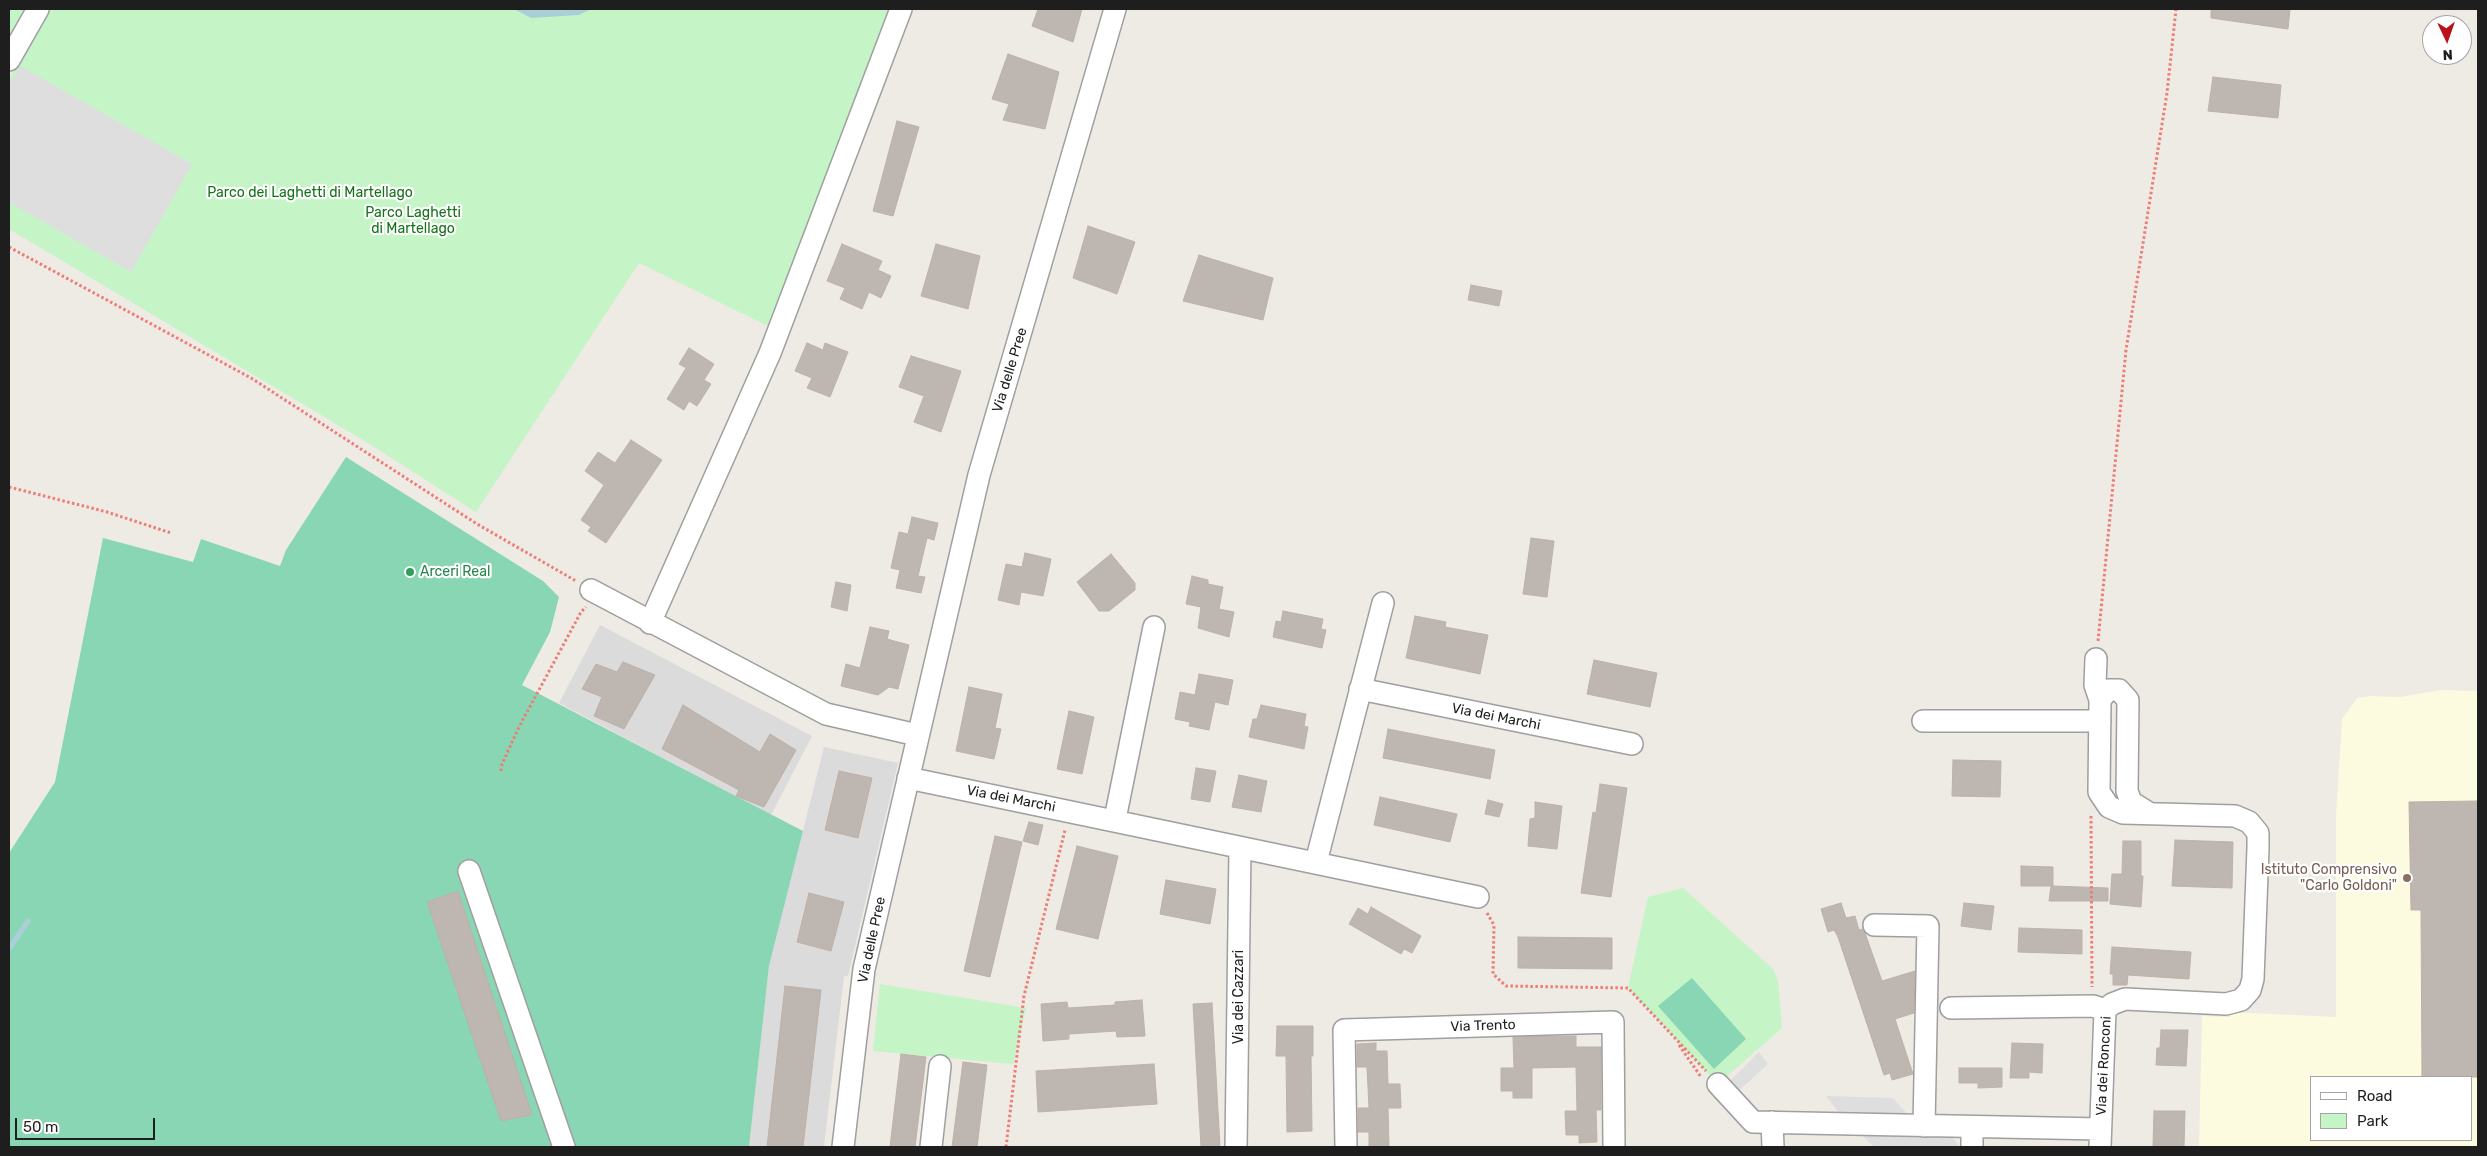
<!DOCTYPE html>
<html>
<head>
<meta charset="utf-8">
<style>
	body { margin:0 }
	#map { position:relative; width:2487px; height:1156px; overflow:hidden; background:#eeeae4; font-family:Rubik,sans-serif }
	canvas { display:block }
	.frame { position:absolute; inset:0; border:10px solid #1e1e1e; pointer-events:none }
	.legend { position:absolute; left:2310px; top:1076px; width:162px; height:65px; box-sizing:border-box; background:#fff; border:1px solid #a5a5a5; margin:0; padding:6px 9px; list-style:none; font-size:15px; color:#1e1e1e }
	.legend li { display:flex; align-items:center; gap:10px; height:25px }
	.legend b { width:25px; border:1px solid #a5a5a5 }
	.north { position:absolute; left:2422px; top:15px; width:50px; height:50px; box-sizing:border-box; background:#fff; border:1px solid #a5a5a5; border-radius:50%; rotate:177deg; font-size:14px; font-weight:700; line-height:20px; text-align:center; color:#1e1e1e }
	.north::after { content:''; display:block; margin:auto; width:18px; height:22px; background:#b9121b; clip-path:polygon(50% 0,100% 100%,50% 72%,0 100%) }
	.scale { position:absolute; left:15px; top:1118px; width:140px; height:22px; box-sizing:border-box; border:2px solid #1e1e1e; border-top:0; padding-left:6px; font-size:15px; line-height:18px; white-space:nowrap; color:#1e1e1e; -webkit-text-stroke:4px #fff; paint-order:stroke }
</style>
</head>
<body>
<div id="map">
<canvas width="2487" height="1156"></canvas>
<div class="frame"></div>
<ul class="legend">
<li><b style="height:6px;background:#fff"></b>Road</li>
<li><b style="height:14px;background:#c5f4c6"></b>Park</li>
</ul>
<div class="north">N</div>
<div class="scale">50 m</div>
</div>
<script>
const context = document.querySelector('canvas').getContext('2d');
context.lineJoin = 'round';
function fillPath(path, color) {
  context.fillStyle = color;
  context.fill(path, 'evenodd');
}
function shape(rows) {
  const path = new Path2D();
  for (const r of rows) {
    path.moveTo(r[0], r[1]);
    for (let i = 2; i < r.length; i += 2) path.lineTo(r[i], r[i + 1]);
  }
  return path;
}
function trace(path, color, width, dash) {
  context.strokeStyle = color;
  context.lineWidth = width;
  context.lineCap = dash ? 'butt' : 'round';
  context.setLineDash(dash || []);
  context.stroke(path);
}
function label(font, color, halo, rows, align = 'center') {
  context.font = font + ' Rubik,sans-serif';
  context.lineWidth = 4.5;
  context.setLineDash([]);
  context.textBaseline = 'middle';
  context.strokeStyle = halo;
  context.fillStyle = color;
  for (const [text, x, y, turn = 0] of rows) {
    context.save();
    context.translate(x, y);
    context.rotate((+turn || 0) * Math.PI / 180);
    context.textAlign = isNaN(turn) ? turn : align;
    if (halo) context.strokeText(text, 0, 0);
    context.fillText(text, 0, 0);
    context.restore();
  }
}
fillPath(shape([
	[600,625,812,736,771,815,559,703],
	[824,747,898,763,848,976,844,976,824,1147,749,1147,769,966]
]), '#dcdbdb');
fillPath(shape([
	[2441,690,2478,691,2478,1147,2199,1147,2202,1016,2230,1017,2230,1012,2336,1017,2336,816,2342,719,2357,698,2370,696,2400,697],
	[2311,1077,2471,1077,2471,1140,2311,1140]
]), '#fcfadf');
fillPath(shape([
	[9,9,894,9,774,329,639,263,476,512,363,440,9,229,9,79,23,55,9,48],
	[1683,888,1773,969,1778,981,1782,1028,1718,1084,1628,988,1648,897],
	[880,984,1026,1008,1013,1064,873,1051]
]), '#c5f4c6');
fillPath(shape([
	[346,457,543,581,559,597,550,632,522,685,803,831,769,966,749,1147,9,1147,9,853,55,782,103,538,193,562,201,539,280,566,286,550],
	[1692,978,1746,1039,1714,1069,1658,1006]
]), '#89d6b4');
fillPath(shape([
	[20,66,192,164,131,272,9,202,9,86],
	[1759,1052,1768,1064,1731,1098,1722,1089],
	[1826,1096,1893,1098,1909,1116,1840,1114],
	[1861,1134,1950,1135,1960,1147,1874,1147]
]), '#dedede');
fillPath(shape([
	[514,9,591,9,579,15,531,18]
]), '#a9cfd7');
trace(shape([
	[9,949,28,921]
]), '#a9cfd7', 5.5);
const building = shape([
	[1038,9,1082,9,1073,42,1032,26,1038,9],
	[2211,9,2290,9,2288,29,2211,18,2211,9],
	[1008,54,1059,72,1045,129,1003,120,1009,104,992,99,1008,54],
	[2213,77,2281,85,2278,118,2208,111,2213,77],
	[897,121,919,127,893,216,873,211,897,121],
	[1088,226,1135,242,1117,294,1073,278,1088,226],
	[842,244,882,261,878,270,891,276,881,298,869,292,862,309,840,299,845,288,827,281,842,244],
	[936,244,980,256,968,309,921,296,936,244],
	[1199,255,1273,278,1263,320,1183,301,1199,255],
	[1471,285,1502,291,1499,306,1468,300,1471,285],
	[807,343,823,350,825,343,848,352,830,397,807,388,812,378,795,371,807,343],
	[689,348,714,364,704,380,711,384,697,406,689,401,684,410,667,399,686,368,679,364,689,348],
	[911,356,961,371,941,432,914,422,924,396,899,387,911,356],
	[631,440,662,460,606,543,588,531,591,527,581,520,604,485,585,471,598,452,615,463,631,440],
	[912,517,938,523,934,540,927,538,918,576,925,577,921,593,896,588,900,570,891,568,899,532,908,534,912,517],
	[1531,538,1554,541,1547,597,1523,594,1531,538],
	[1025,553,1051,559,1043,596,1021,592,1019,605,998,600,1006,564,1022,567,1025,553],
	[1111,554,1135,583,1135,590,1109,611,1099,611,1077,582,1111,554],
	[1192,576,1208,580,1208,584,1223,587,1219,609,1234,612,1229,637,1198,628,1201,607,1186,604,1192,576],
	[836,582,851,585,847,611,831,607,836,582],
	[1283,611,1323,619,1321,629,1326,630,1322,648,1273,637,1276,621,1281,622,1283,611],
	[1415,616,1446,622,1445,627,1488,635,1480,674,1406,658,1415,616],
	[870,627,889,631,887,639,909,645,898,689,889,687,878,695,841,686,846,664,860,668,870,627],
	[1594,660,1657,673,1650,707,1587,694,1594,660],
	[623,662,655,675,624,729,594,716,602,697,582,689,596,664,617,672,623,662],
	[1199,674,1233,680,1228,705,1215,702,1209,730,1189,726,1190,722,1175,719,1180,692,1195,695,1199,674],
	[969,687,1002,694,995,728,1001,729,994,759,956,751,969,687],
	[683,705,760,752,770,734,796,750,764,807,736,796,739,790,662,749,683,705],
	[1261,705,1306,714,1304,726,1308,727,1304,749,1249,737,1253,719,1257,719,1261,705],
	[1069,711,1094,717,1082,774,1057,769,1069,711],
	[1388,729,1495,750,1490,779,1383,758,1388,729],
	[1953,760,2001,761,2000,797,1952,796,1953,760],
	[1196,768,1216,771,1210,802,1191,799,1196,768],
	[839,771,872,778,858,838,825,830,839,771],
	[1239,775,1267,781,1261,812,1232,807,1239,775],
	[1600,784,1627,788,1611,897,1581,893,1593,812,1596,813,1600,784],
	[1380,797,1457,814,1450,842,1374,825,1380,797],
	[1488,800,1503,804,1499,817,1485,814,1488,800],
	[2478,801,2478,1077,2422,1077,2421,910,2411,910,2409,802,2478,801],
	[1535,802,1562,806,1557,849,1528,846,1530,819,1535,818,1535,802],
	[1029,822,1043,825,1038,845,1023,841,1029,822],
	[995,836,1022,842,990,977,964,971,995,836],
	[2175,840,2233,842,2232,888,2172,886,2175,840],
	[2123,841,2141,841,2141,876,2143,876,2141,907,2110,904,2112,874,2122,874,2123,841],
	[1077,846,1118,856,1098,939,1056,929,1077,846],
	[2021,866,2053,867,2053,886,2108,888,2108,901,2049,901,2051,886,2021,886,2021,866],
	[1166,880,1216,889,1210,924,1160,914,1166,880],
	[458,891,532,1115,501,1121,427,902,458,891],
	[809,893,844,902,831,951,797,942,809,893],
	[1841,903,1846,918,1855,916,1859,930,1862,929,1865,933,1882,981,1915,971,1914,1013,1895,1019,1913,1074,1892,1080,1890,1073,1884,1075,1838,937,1834,930,1828,932,1821,909,1841,903],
	[1964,903,1994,906,1991,930,1961,926,1964,903],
	[1371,907,1421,936,1412,953,1404,949,1401,954,1349,924,1358,908,1368,914,1371,907],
	[2019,928,2082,930,2082,954,2018,952,2019,928],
	[1518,937,1612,938,1612,969,1518,968,1518,937],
	[2112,947,2191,952,2189,979,2128,975,2127,985,2113,985,2113,974,2110,974,2112,947],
	[785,986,821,990,803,1147,767,1147,785,986],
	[1142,1000,1145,1036,1117,1037,1116,1031,1069,1034,1069,1039,1043,1041,1041,1004,1067,1002,1068,1008,1115,1005,1115,1002,1142,1000],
	[1212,1003,1220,1147,1201,1147,1193,1004,1212,1003],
	[1277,1026,1313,1026,1313,1056,1311,1056,1312,1131,1287,1132,1286,1056,1276,1056,1277,1026],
	[2161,1030,2188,1030,2186,1066,2156,1065,2157,1048,2160,1048,2161,1030],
	[1576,1036,1576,1047,1601,1047,1601,1110,1596,1110,1597,1142,1579,1143,1579,1135,1566,1135,1565,1111,1577,1111,1576,1067,1532,1068,1532,1098,1513,1098,1513,1091,1501,1091,1501,1068,1514,1068,1513,1037,1576,1036],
	[1376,1043,1376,1051,1387,1051,1388,1084,1400,1084,1401,1108,1388,1108,1389,1147,1369,1147,1369,1132,1358,1132,1358,1108,1369,1108,1367,1067,1357,1067,1357,1044,1376,1043],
	[2012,1043,2043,1044,2042,1073,2029,1072,2029,1078,2010,1078,2012,1043],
	[901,1054,926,1057,915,1147,890,1147,901,1054],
	[963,1062,987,1065,977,1147,952,1147,963,1062],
	[1154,1064,1157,1104,1038,1112,1036,1071,1154,1064],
	[1959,1068,2002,1068,2002,1087,1978,1088,1978,1083,1959,1083,1959,1068],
	[2154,1111,2185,1111,2184,1147,2153,1147,2154,1111]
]);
fillPath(building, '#beb6b1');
trace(building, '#beb1a8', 1);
const minor = shape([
	[9,60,38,9],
	[591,590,826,714,917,735],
	[650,623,770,353,901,9],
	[2096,659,2095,685,2100,700],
	[1360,689,1632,744],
	[1923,721,2100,721],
	[908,778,1478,897],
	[1115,819,1154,627],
	[1316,862,1383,603],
	[469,871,564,1147],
	[1874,925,1928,926,1924,1126],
	[1951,1008,2093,1006,2105,1010],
	[1718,1084,1753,1122,2100,1129],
	[1772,1122,1773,1147],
	[843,1147,864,969,979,475,1115,9],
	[931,1147,940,1066],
	[1236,1147,1240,848],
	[1346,1147,1344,1030,1613,1022,1614,1147],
	[1972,1147,1972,1127],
	[2100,1147,2105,1010,2112,1004,2125,999,2226,1004,2241,1000,2250,990,2253,979,2258,848,2258,833,2249,822,2235,816,2123,813,2109,807,2099,792,2100,700,2108,690,2119,690,2128,700,2127,791,2131,802,2147,812]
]);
trace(minor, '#9f9f9f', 24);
trace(shape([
	[9,247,251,378,477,524,576,581],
	[9,487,107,512,171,533],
	[2098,641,2126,350,2167,93,2176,9],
	[501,771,502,764,519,727,581,612,586,607],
	[2091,816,2092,987],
	[1487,913,1494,925,1493,974,1506,986,1628,988,1706,1071],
	[1679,1045,1701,1077],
	[1006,1147,1024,996,1065,830]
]), '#ed7d76', 3, [2.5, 2.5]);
trace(minor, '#fff', 21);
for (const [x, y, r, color] of [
	[410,572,5,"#2e9e5b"],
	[2407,878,5,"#8d6e63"]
]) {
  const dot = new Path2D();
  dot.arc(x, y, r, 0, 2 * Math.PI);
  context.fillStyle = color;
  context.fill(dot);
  trace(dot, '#fff', 2);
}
label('14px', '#157219', '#fff', [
	["Parco dei Laghetti di Martellago",310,193],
	["Parco Laghetti",413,213],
	["di Martellago",413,229]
]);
label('14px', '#1e1e1e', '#fff', [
	["Via delle Pree",1010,370,-73],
	["Via dei Marchi",1496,717,11],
	["Via dei Marchi",1011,799,11],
	["Via delle Pree",872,940,-78],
	["Via dei Cazzari",1239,997,-90],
	["Via Trento",1483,1026,-2],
	["Via dei Ronconi",2104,1066,-87]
]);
label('14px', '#27864d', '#fff', [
	["Arceri Real",420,572]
], 'left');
label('14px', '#785e54', '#fff', [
	["Istituto Comprensivo",2397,870],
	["\"Carlo Goldoni\"",2397,886]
], 'right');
</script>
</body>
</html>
